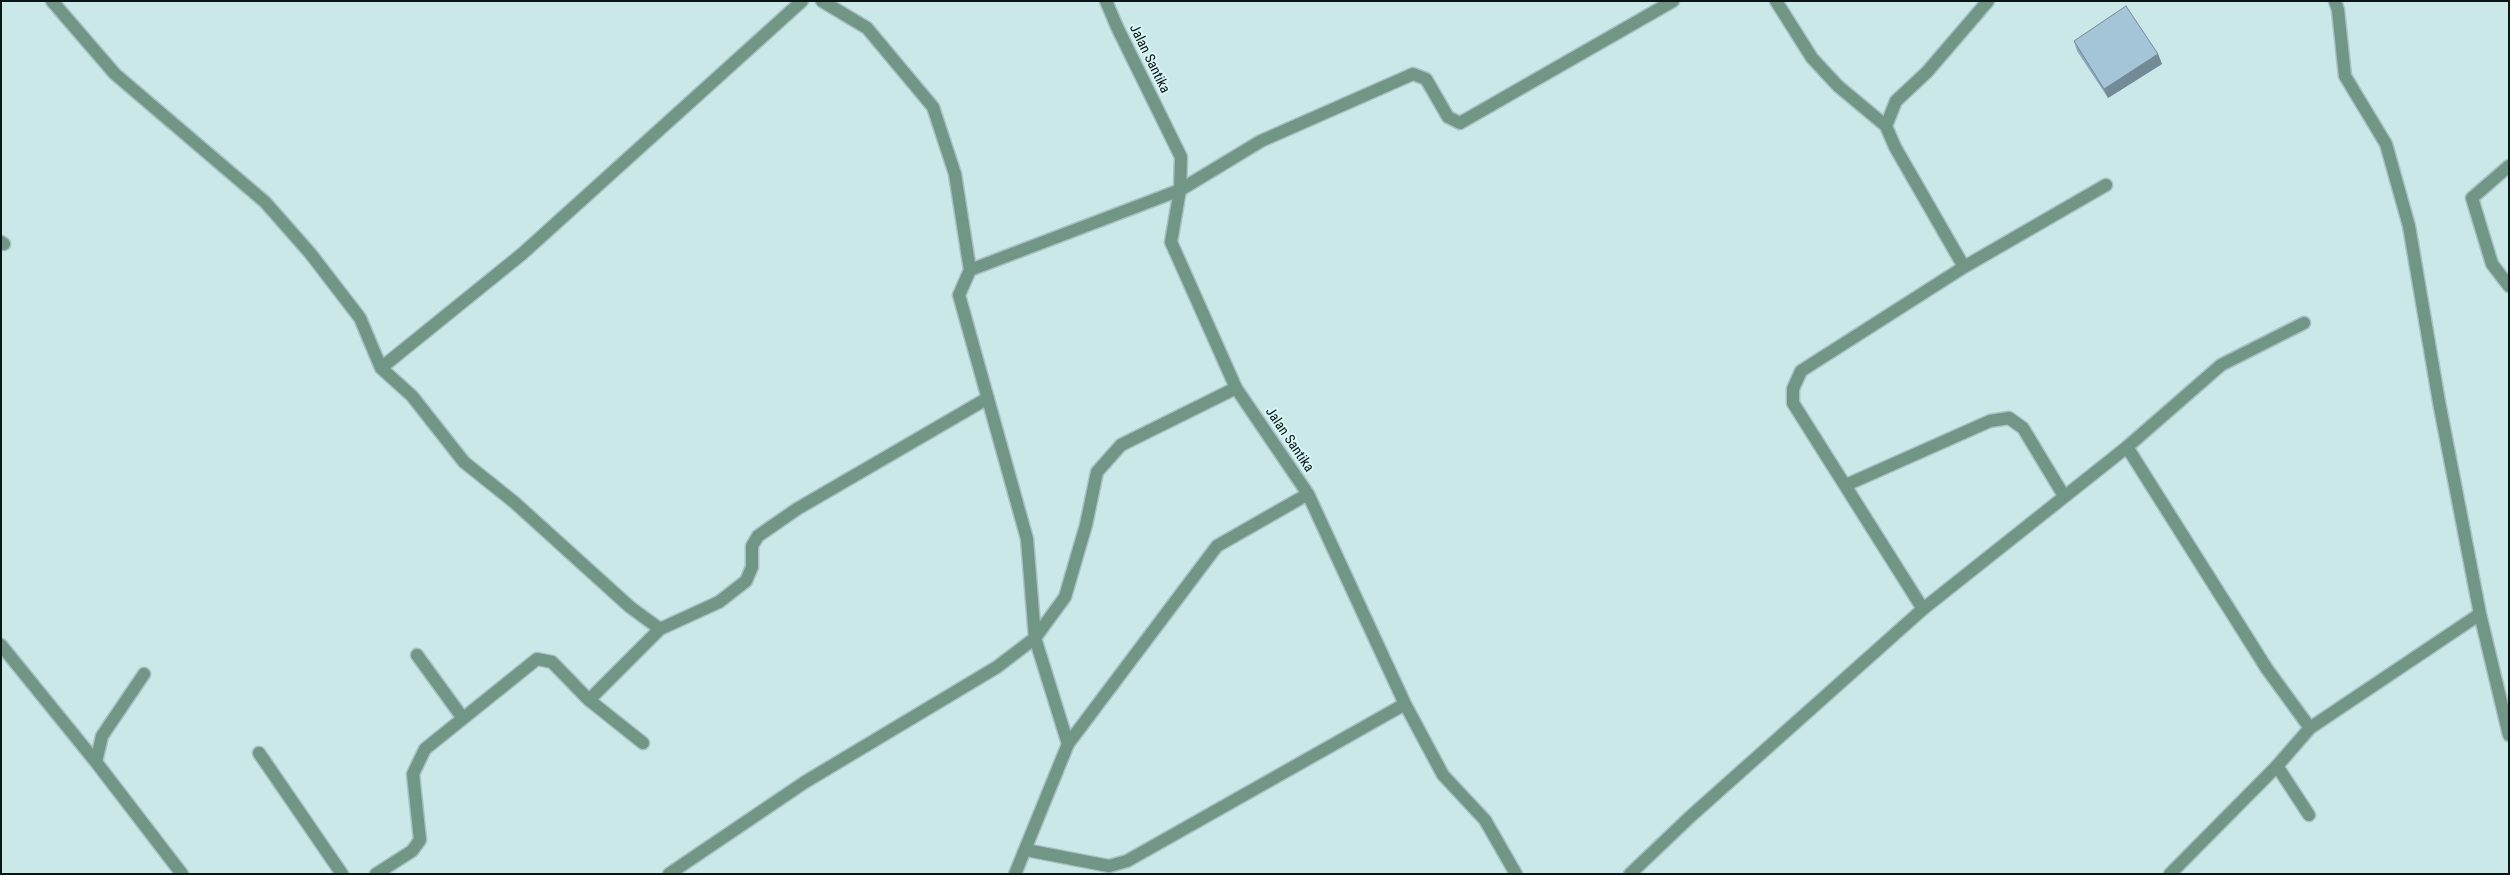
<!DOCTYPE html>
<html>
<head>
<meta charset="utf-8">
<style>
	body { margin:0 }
	#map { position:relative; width:2510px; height:875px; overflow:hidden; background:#cbe8e9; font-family:"Roboto Condensed",sans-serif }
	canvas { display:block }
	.frame { position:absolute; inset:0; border:2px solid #0b1515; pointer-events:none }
</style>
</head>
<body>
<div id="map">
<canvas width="2510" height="875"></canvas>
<div class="frame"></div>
</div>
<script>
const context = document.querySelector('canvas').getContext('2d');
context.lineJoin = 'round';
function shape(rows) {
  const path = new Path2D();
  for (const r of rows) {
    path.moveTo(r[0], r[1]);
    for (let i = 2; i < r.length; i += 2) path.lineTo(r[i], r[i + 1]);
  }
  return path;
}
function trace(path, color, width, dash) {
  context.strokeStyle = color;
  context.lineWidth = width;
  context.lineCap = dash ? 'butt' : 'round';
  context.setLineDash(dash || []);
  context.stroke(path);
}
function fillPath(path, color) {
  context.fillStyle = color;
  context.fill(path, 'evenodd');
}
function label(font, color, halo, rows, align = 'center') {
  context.font = font + ' "Roboto Condensed",sans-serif';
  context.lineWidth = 4;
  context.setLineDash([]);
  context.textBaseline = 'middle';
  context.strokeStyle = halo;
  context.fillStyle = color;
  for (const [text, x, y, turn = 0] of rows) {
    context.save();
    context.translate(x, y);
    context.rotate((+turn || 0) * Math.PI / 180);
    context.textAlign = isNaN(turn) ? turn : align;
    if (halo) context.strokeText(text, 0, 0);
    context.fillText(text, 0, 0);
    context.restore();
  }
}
const service = shape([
	[2127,447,2221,365,2304,323],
	[2277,766,2309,815]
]);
const minor = shape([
	[52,1,115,74,265,202,310,253,360,318,381,368],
	[822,1,867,28,933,107,955,174,970,270],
	[1106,1,1117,27,1181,157,1180,190,1171,242,1236,388,1308,494,1405,704,1443,775,1485,820,1516,874],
	[1776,1,1812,58,1838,86,1886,126,1895,147,1964,267],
	[2335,1,2338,10,2345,76,2386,144,2409,226,2439,402,2480,614,2509,735],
	[1886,126,1896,101,1927,72,1988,1],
	[2509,166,2472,198,2492,264,2509,286],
	[1,242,4,244],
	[1846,485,1990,421,2009,418,2023,428,2064,496],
	[1923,609,1793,403,1793,389,1801,371,1964,267,2106,185],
	[660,629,630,607,514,502,464,462,412,396,381,368,522,254,802,1],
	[1,645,96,762],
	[417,655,462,717],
	[144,674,102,736,96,762,182,874],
	[589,700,660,629,719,602,746,581,752,567,752,546,758,536,797,509,988,398],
	[1068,744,1035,638,1027,539,959,295,970,270,1180,190,1261,141,1413,74,1426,79,1448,117,1460,123,1673,1],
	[259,753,342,874],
	[1026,850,1109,866,1127,861,1405,704],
	[376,874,412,851,420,840,413,774,425,749,537,659,552,662,589,700,643,743],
	[669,874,805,782,997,667,1035,638,1065,597,1086,525,1097,472,1121,445,1236,388],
	[1015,874,1068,744,1217,546,1308,494],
	[1630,874,1691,816,1923,609,2127,447,2267,669,2310,728],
	[2170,874,2277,766,2310,728,2480,614]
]);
trace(service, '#a8c2c3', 15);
trace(minor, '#a8c2c3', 15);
trace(service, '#729685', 12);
trace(minor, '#729685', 12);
fillPath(shape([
	[2074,41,2158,54,2162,64,2108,98,2077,51]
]), '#8da9ba');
fillPath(shape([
	[2158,54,2162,64,2108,98,2104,89]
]), '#738a97');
const building = shape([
	[2126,6,2158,54,2104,89,2074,41,2126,6]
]);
fillPath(building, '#a4c5d8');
trace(building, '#738a97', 1);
label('14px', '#0b1515', '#d8f5f6', [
	["Jalan Santika",1149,59,64],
	["Jalan Santika",1289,440,56]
]);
</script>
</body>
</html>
